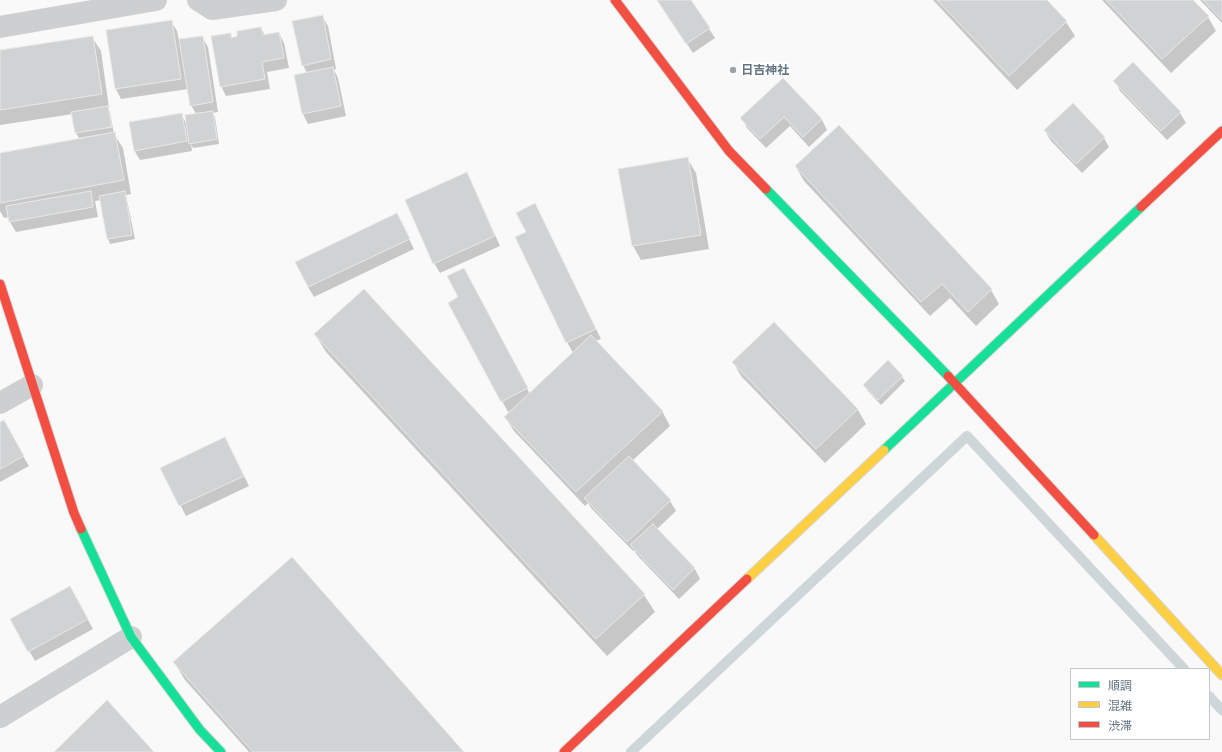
<!DOCTYPE html>
<html>
<head>
<meta charset="utf-8">
<style>
	body { margin:0 }
	#map { position:relative; width:1222px; height:752px; overflow:hidden; background:#f9f9f9; font-family:Quicksand,"Noto Sans JP",sans-serif }
	canvas { display:block }
	.legend { position:absolute; left:1070px; top:668px; width:140px; height:72px; box-sizing:border-box; background:#fff; border:1px solid #c1c8cd; margin:0; padding:5px 7px; list-style:none; font-size:12px; color:#657683 }
	.legend li { display:flex; align-items:center; gap:8px; height:20px }
	.legend b { width:20px; border:1px solid #c1c8cd }
</style>
</head>
<body>
<div id="map">
<canvas width="1222" height="752"></canvas>
<ul class="legend">
<li><b style="height:5px;background:#16e098"></b>順調</li>
<li><b style="height:5px;background:#ffcf43"></b>混雑</li>
<li><b style="height:5px;background:#f24e42"></b>渋滞</li>
</ul>
</div>
<script>
const context = document.querySelector('canvas').getContext('2d');
context.lineJoin = 'round';
function fillPath(path, color) {
  context.fillStyle = color;
  context.fill(path, 'evenodd');
}
function shape(rows) {
  const path = new Path2D();
  for (const r of rows) {
    path.moveTo(r[0], r[1]);
    for (let i = 2; i < r.length; i += 2) path.lineTo(r[i], r[i + 1]);
  }
  return path;
}
function trace(path, color, width, dash) {
  context.strokeStyle = color;
  context.lineWidth = width;
  context.lineCap = dash ? 'butt' : 'round';
  context.setLineDash(dash || []);
  context.stroke(path);
}
function label(font, color, halo, rows, align = 'center') {
  context.font = font + ' Quicksand,"Noto Sans JP",sans-serif';
  context.lineWidth = 4;
  context.setLineDash([]);
  context.textBaseline = 'middle';
  context.strokeStyle = halo;
  context.fillStyle = color;
  for (const [text, x, y, turn = 0] of rows) {
    context.save();
    context.translate(x, y);
    context.rotate((+turn || 0) * Math.PI / 180);
    context.textAlign = isNaN(turn) ? turn : align;
    if (halo) context.strokeText(text, 0, 0);
    context.fillText(text, 0, 0);
    context.restore();
  }
}
fillPath(shape([
	[657,0,690,0,715,38,693,53],
	[933,0,1046,0,1066,22,1075,36,1017,90],
	[1102,0,1192,0,1208,17,1216,31,1171,73],
	[1200,0,1222,0,1222,23],
	[322,16,328,26,336,69,334,70,338,78,346,116,308,124,303,114,307,73,303,65],
	[171,21,177,31,179,40,202,37,208,47,218,112,213,113,215,117,219,144,193,148,191,144,192,151,140,160,134,150,181,114,187,125,196,114,191,105,188,89,121,99,116,89],
	[261,28,265,35,279,33,284,43,289,68,267,72,270,89,226,96,221,86,230,34,233,39],
	[92,37,101,51,109,108,108,109,110,112,114,134,123,148,131,194,126,195,135,239,110,244,108,239,101,200,95,201,98,217,16,232,10,222,9,217,4,218,0,211,0,154,102,136,102,134,79,138,76,133,73,114,0,125,0,51],
	[783,79,822,120,827,130,809,147,790,126,766,148,747,128,742,118],
	[1115,81,1180,113,1186,123,1167,140,1120,91],
	[839,127,991,290,999,304,976,326,950,298,930,316,804,181,796,167],
	[1045,131,1104,138,1109,147,1082,173,1051,141],
	[687,158,696,173,709,249,641,260,633,246,619,169],
	[472,183,500,246,440,273,434,263],
	[535,205,601,339,595,341,662,411,670,426,632,461,670,501,676,511,657,529,695,569,700,579,679,599,637,555,634,550,633,551,591,508,588,503,585,506,514,431,505,417,513,409,508,412,449,303,459,298,469,279,530,394,573,353,567,342,527,233],
	[397,214,414,249,314,297,308,287],
	[364,290,644,595,655,612,607,656,326,352,315,334],
	[774,323,858,410,866,424,825,463,741,376,733,362],
	[902,377,905,381,881,405,867,390,864,385],
	[3,422,29,466,0,482,0,423],
	[231,449,249,486,186,516,162,469],
	[70,587,93,629,35,661,11,619],
	[174,662,463,752,249,752,185,680]
]), '#0003');
trace(shape([
	[1209,696,1222,710],
	[631,752,967,436,1184,669]
]), '#ced6d9', 10);
const building = shape([
	[657,0,691,0,710,28,686,44,657,0],
	[937,0,1047,0,1067,21,1009,76,937,0],
	[1106,0,1193,0,1209,16,1162,59,1106,0],
	[1203,0,1222,0,1222,20,1203,0],
	[323,15,331,59,302,66,292,21,323,15],
	[172,20,181,79,115,89,106,30,172,20],
	[261,27,263,35,279,32,284,58,262,62,265,79,220,87,211,36,231,33,231,38,237,36,237,31,261,27],
	[93,36,102,94,0,110,0,50,93,36],
	[203,36,213,102,190,106,179,39,203,36],
	[1133,62,1181,112,1161,131,1113,81,1133,62],
	[333,67,341,106,302,114,294,75,333,67],
	[783,78,822,119,803,137,784,117,760,139,740,118,783,78],
	[1073,103,1105,137,1076,164,1044,130,1073,103],
	[108,106,112,127,75,133,71,112,108,106],
	[213,111,217,139,189,144,185,115,213,111],
	[182,113,187,141,134,151,129,122,182,113],
	[839,125,992,289,968,312,942,284,921,302,795,166,839,125],
	[115,132,124,180,0,203,0,153,115,132],
	[688,157,701,235,632,246,618,169,688,157],
	[467,172,495,236,433,264,405,200,467,172],
	[91,191,93,207,9,222,6,206,91,191],
	[125,191,132,235,107,239,99,196,125,191],
	[535,203,596,329,566,343,515,237,526,232,516,213,535,203],
	[397,213,410,239,308,287,295,262,397,213],
	[464,268,528,388,501,402,448,303,458,297,447,276,464,268],
	[364,289,645,594,596,639,314,334,364,289],
	[774,322,858,409,816,449,732,362,774,322],
	[591,335,663,411,576,492,504,417,591,335],
	[888,360,903,376,878,400,863,385,888,360],
	[4,420,24,456,0,469,0,422,4,420],
	[225,437,244,476,179,506,160,468,225,437],
	[629,456,671,500,627,542,584,498,629,456],
	[653,524,695,568,673,590,630,545,653,524],
	[292,557,464,752,253,752,173,662,292,557],
	[70,586,88,619,28,652,10,619,70,586],
	[107,700,154,752,54,752,107,700]
]);
fillPath(building, '#d0d2d3');
trace(building, '#e8e8e8', 1);
const fast = shape([
	[766,189,948,376],
	[884,450,1141,207],
	[81,529,131,637,200,730,221,752]
]);
const slow = shape([
	[1094,535,1222,675],
	[747,579,884,450]
]);
const jam = shape([
	[615,0,729,151,766,189],
	[1141,207,1222,131],
	[0,284,74,513,81,529],
	[948,376,1094,535],
	[564,752,747,579]
]);
trace(fast, '#d5d6d7', 11);
trace(slow, '#d5d6d7', 11);
trace(jam, '#d5d6d7', 11);
trace(shape([
	[198,0,212,9,276,0],
	[0,27,156,0],
	[0,403,32,385],
	[0,717,131,637]
]), '#cecfd0', 22);
trace(fast, '#16e098', 9);
trace(slow, '#ffcf43', 9);
trace(jam, '#f24e42', 9);
for (const [x, y, r, color] of [
	[733,70,4,"#99a4ac"]
]) {
  const dot = new Path2D();
  dot.arc(x, y, r, 0, 2 * Math.PI);
  context.fillStyle = color;
  context.fill(dot);
  trace(dot, '#fff', 1.5);
}
label('bold 12px', '#657683', '#fff', [
	["日吉神社",741,70]
], 'left');
</script>
</body>
</html>
